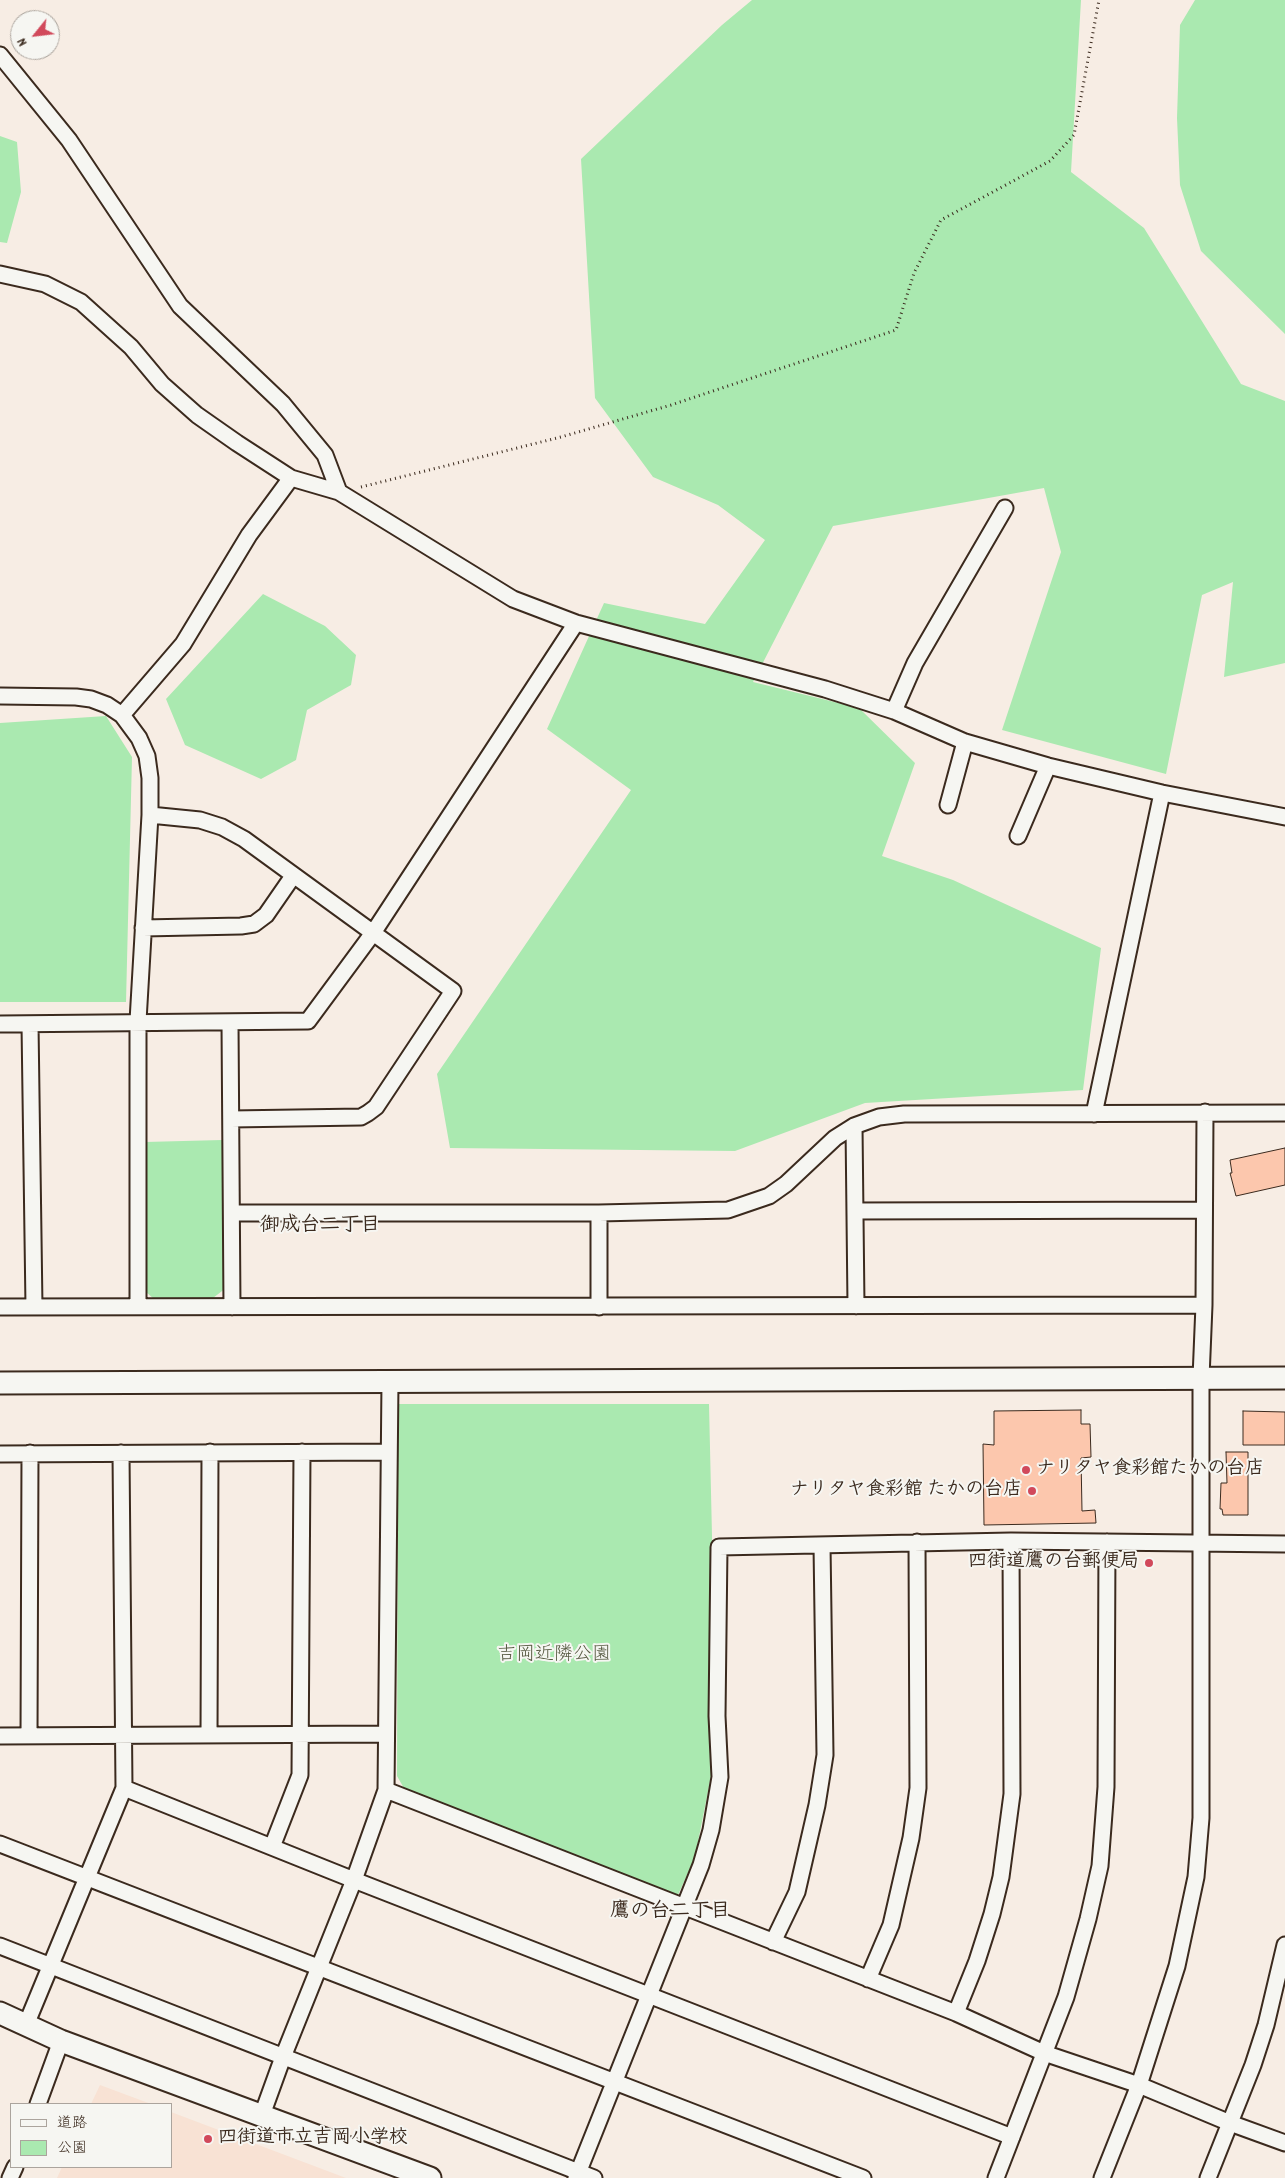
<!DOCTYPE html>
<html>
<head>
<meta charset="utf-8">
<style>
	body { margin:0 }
	#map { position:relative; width:1285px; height:2178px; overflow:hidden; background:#f7ede4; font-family:Dekko,"Klee One",sans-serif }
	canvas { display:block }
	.legend { position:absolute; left:10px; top:2103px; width:162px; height:65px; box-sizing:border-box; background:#f6f6f2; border:1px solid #aba49d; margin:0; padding:6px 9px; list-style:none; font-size:15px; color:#3b2a1e }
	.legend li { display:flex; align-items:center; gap:10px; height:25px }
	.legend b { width:25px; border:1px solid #aba49d }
	.north { position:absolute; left:10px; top:10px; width:50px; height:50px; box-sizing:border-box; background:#f6f6f2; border:1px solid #aba49d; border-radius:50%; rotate:241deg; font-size:14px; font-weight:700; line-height:20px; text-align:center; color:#3b2a1e }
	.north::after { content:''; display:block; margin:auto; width:18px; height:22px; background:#d1495b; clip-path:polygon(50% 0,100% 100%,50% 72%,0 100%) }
</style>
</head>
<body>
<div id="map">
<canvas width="1285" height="2178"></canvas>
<ul class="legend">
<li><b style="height:6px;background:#f6f6f2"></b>道路</li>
<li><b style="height:14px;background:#aae9b0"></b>公園</li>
</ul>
<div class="north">N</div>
</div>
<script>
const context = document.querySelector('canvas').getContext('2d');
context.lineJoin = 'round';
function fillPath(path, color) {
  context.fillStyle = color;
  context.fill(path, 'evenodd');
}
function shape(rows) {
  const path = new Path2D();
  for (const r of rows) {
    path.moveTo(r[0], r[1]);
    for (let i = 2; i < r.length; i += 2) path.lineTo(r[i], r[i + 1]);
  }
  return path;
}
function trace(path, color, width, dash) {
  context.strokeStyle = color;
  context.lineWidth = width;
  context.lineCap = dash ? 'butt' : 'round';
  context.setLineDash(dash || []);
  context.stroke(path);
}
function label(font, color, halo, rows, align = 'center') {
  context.font = font + ' Dekko,"Klee One",sans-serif';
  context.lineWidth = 4;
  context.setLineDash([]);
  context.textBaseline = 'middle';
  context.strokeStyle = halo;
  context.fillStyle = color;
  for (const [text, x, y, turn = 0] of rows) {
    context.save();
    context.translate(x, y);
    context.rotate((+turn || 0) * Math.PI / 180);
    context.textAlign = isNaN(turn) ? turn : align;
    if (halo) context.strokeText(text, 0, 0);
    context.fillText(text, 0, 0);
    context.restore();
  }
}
fillPath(shape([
	[100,2085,151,2104,91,2104],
	[171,2112,346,2178,57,2178,62,2167,171,2167]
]), '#f8e2d4');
fillPath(shape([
	[752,0,1081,0,1071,172,1144,228,1241,384,1285,401,1285,663,1224,677,1233,582,1202,595,1166,774,1002,730,1061,552,1044,488,833,526,753,682,859,708,915,763,882,856,953,880,1101,948,1083,1090,865,1103,735,1151,450,1148,437,1074,631,790,547,729,604,603,705,624,765,540,718,505,653,477,595,398,581,159,722,25],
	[1195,0,1285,0,1285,334,1201,251,1180,185,1177,118,1180,25],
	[0,136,17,142,21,192,7,243,0,242],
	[263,594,325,626,356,655,351,685,307,710,296,760,261,779,185,745,166,699],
	[106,716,132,757,126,1002,0,1002,0,723],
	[222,1140,226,1288,213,1298,154,1299,146,1292,145,1142],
	[398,1404,709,1404,712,1536,711,1776,695,1857,678,1895,405,1790,397,1776]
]), '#aae9b0');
const building = shape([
	[1285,1148,1285,1185,1236,1196,1230,1173,1232,1173,1230,1160,1285,1148],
	[1081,1410,1081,1424,1090,1424,1091,1457,1081,1458,1082,1511,1095,1510,1096,1523,984,1525,983,1444,994,1445,994,1411,1081,1410],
	[1243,1411,1285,1412,1285,1445,1243,1445,1243,1411],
	[1226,1452,1248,1452,1248,1515,1223,1515,1222,1509,1220,1509,1221,1483,1227,1483,1226,1452]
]);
fillPath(building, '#fcc7ad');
trace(building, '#3b2a1e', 1);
const street = shape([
	[0,55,69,140,180,306,283,404,325,455,339,492],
	[0,274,45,284,81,302,131,347,162,384,197,415,237,443,291,478,339,492,513,599,576,623,825,689,894,711,965,742,1048,766,1162,793,1285,817],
	[0,696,76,697,91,699,107,705,122,715,139,738,147,756,150,778,150,815,138,1021,138,1307],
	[894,711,915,663,1005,508],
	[122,715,183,644,249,535,291,478],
	[948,805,965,742],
	[150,815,200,820,222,827,244,839,453,991,376,1107,368,1113,361,1117,231,1119],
	[1018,836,1048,766],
	[143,928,241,926,254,924,266,915,293,876],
	[230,1023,232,1307],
	[0,1024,308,1021,373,933,576,623],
	[30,1024,34,1307],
	[1094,1114,1162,793],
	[854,1126,856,1306],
	[855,1211,1203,1210],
	[232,1213,599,1213,728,1210,769,1196,786,1184,835,1138,854,1126,879,1117,904,1114,1285,1113],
	[0,1307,1204,1305],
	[599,1307,599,1213],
	[0,1454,389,1452],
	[209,1735,210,1452],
	[0,1736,386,1734],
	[29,1736,30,1453],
	[124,1788,354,1880,1012,2137],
	[386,1790,956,2013,1044,2053,1139,2085,1230,2123,1285,2143],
	[0,1844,863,2178],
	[272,1847,300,1775,302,1452],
	[773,1942,797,1892,817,1805,825,1755,822,1545],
	[0,1946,594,2178],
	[868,1979,891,1925,911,1838,918,1788,917,1542],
	[956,2013,977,1961,992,1914,1001,1877,1012,1794,1011,1541],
	[26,2025,124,1788,121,1453],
	[38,2104,61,2041],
	[262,2115,283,2057,354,1880,386,1790,390,1381],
	[10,2178,15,2167],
	[576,2178,701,1865,711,1830,720,1777,717,1716,719,1547,1011,1541,1285,1544],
	[996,2178,1066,1997,1088,1919,1100,1866,1106,1787,1107,1542],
	[1102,2178,1139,2085,1177,1966,1196,1877,1201,1818,1201,1378,1204,1305,1205,1112],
	[1208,2178,1253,2065,1266,2025,1285,1945]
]);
const secondary = shape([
	[0,1383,1285,1378],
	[0,2013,61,2041,430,2178]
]);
trace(street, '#3b2a1e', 19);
trace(secondary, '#3b2a1e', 25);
trace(shape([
	[361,487,561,437,671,405,896,330,914,273,941,220,1050,161,1074,135,1099,0]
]), '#3b2a1e', 3, [1, 4]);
trace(street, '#f6f6f2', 15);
trace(secondary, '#f6f6f2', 21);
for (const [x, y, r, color] of [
	[1026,1470,5,"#d1495b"],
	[1032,1491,5,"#d1495b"],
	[1149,1563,5,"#d1495b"],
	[208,2139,5,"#d1495b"]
]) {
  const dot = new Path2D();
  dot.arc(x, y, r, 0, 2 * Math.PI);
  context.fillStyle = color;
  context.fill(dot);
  trace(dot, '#f6f6f2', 2);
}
label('bold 19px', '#3b2a1e', '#f6f6f2', [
	["ナリタヤ食彩館たかの台店",1036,1470],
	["ナリタヤ食彩館 たかの台店",1022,1491,"right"],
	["四街道鷹の台郵便局",1139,1563,"right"],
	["四街道市立吉岡小学校",218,2139]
], 'left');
label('19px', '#575a42', '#f6f6f2', [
	["吉岡近隣公園",554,1656]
]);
label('bold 20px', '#3b2a1e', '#f6f6f2', [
	["御成台二丁目",320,1227],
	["鷹の台二丁目",670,1913]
]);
</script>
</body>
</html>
